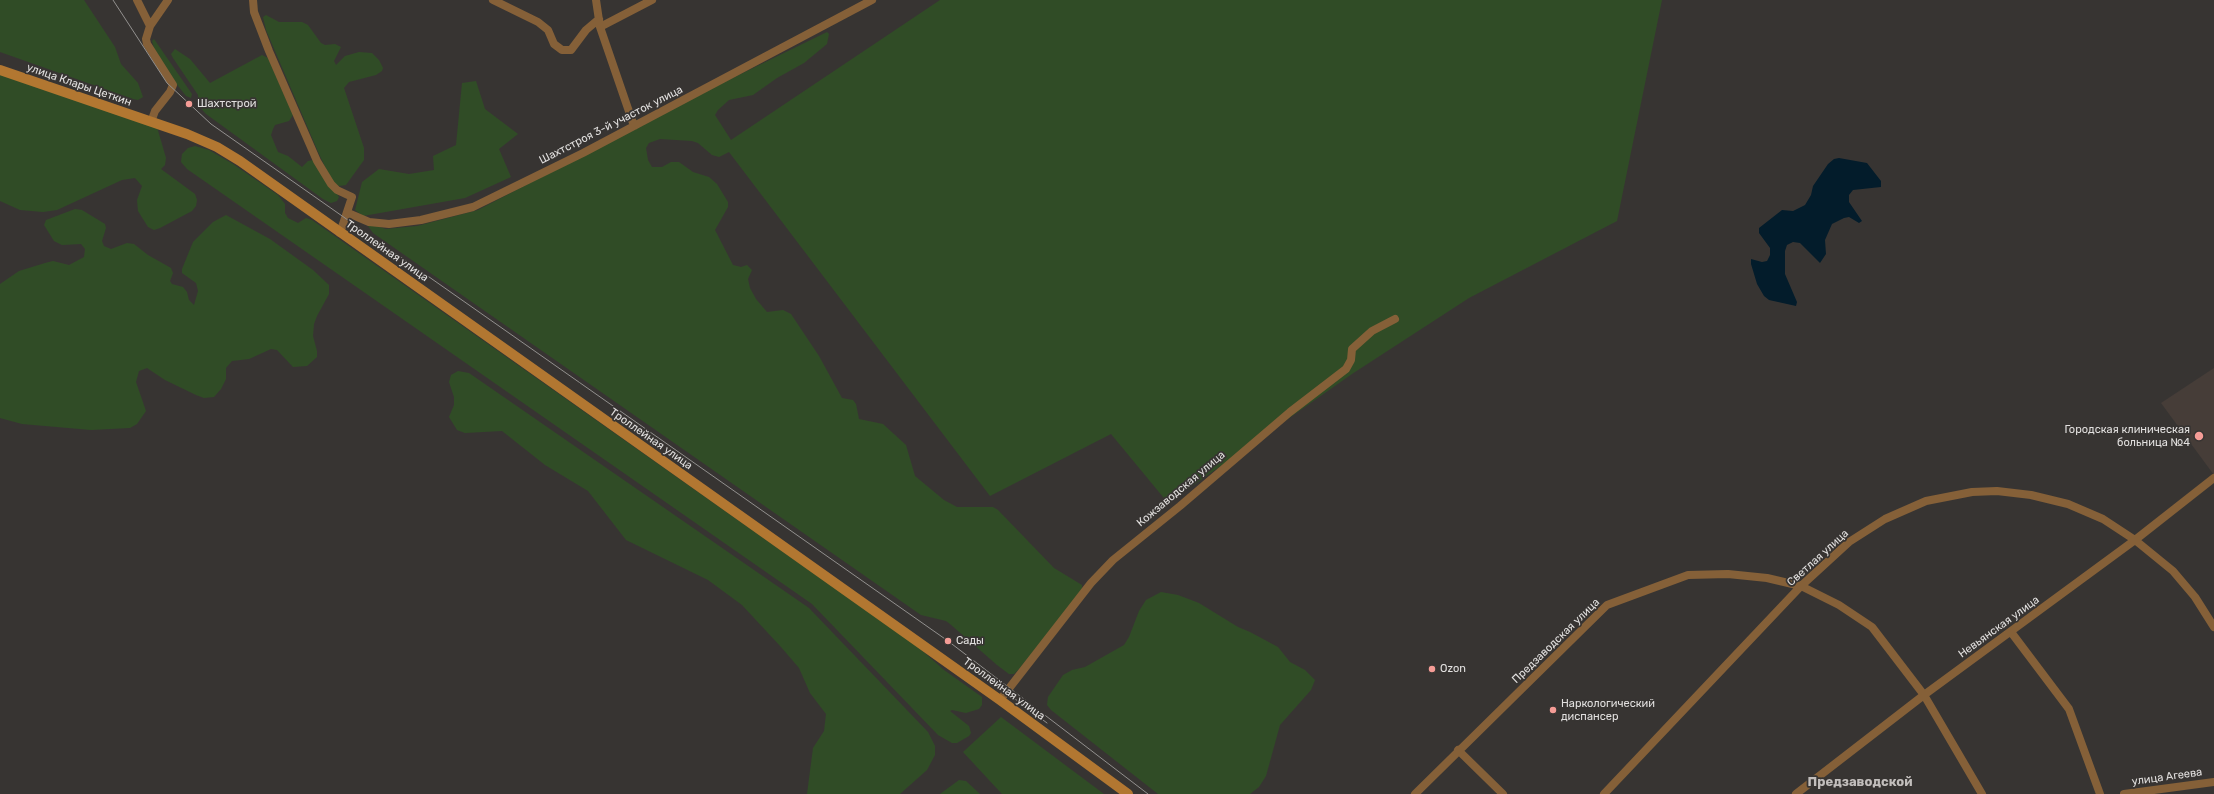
<!DOCTYPE html>
<html>
<head>
<meta charset="utf-8">
<style>
	body { margin:0 }
	canvas { display:block; background:#373432 }
</style>
</head>
<body>
<canvas width="2214" height="794"></canvas>
<script>
const context = document.querySelector('canvas').getContext('2d');
context.lineJoin = 'round';
function fillPath(path, color) {
  context.fillStyle = color;
  context.fill(path, 'evenodd');
}
function shape(rows) {
  const path = new Path2D();
  for (const r of rows) {
    path.moveTo(r[0], r[1]);
    for (let i = 2; i < r.length; i += 2) path.lineTo(r[i], r[i + 1]);
  }
  return path;
}
function trace(path, color, width, dash) {
  context.strokeStyle = color;
  context.lineWidth = width;
  context.lineCap = dash ? 'butt' : 'round';
  context.setLineDash(dash || []);
  context.stroke(path);
}
function label(font, color, halo, rows, align = 'center') {
  context.font = font + ' Rubik,sans-serif';
  context.lineWidth = 3.5;
  context.setLineDash([]);
  context.textBaseline = 'middle';
  context.strokeStyle = halo;
  context.fillStyle = color;
  for (const [text, x, y, turn = 0] of rows) {
    context.save();
    context.translate(x, y);
    context.rotate((+turn || 0) * Math.PI / 180);
    context.textAlign = isNaN(turn) ? turn : align;
    if (halo) context.strokeText(text, 0, 0);
    context.fillText(text, 0, 0);
    context.restore();
  }
}
fillPath(shape([
	[2214,368,2214,475,2161,403]
]), '#463d38');
fillPath(shape([
	[0,0,84,0,115,47,121,64,138,83,143,97,138,100,133,99,0,52],
	[940,0,1662,0,1617,221,1469,298,1352,374,1168,503,1111,434,990,496,729,152,719,157,712,155,698,143,692,141,660,139,649,143,646,148,648,160,652,167,662,167,671,162,679,162,693,172,709,177,717,184,728,202,728,207,715,230,733,265,741,267,747,265,752,270,748,279,750,288,756,299,767,312,783,310,791,314,819,356,842,398,853,400,856,404,859,419,883,424,906,445,915,476,944,500,957,507,993,507,998,510,1054,568,1082,585,1082,589,1059,621,1018,670,1014,674,1009,674,997,665,950,624,946,621,921,615,373,233,368,226,370,224,386,229,417,226,478,210,706,91,827,32,829,34,827,44,804,63,777,78,753,95,729,100,718,110,715,115,731,140],
	[266,15,279,22,302,22,308,25,321,43,325,45,335,44,341,47,334,61,336,65,345,56,359,52,372,53,379,60,383,68,382,71,376,75,349,82,344,88,364,148,364,160,346,185,339,186,332,181,319,154,266,30,263,17],
	[154,39,192,94,191,98,186,96,175,82,154,48,152,41],
	[175,49,190,59,210,83,262,55,268,58,293,115,289,121,275,125,273,129,271,135,278,152,288,156,302,167,308,161,313,160,339,197,337,201,331,203,323,199,206,114,198,105,198,95,173,58,171,54],
	[0,74,157,127,166,158,165,165,161,169,195,194,197,200,196,206,192,211,160,228,154,230,148,227,138,211,137,200,142,186,135,178,122,180,57,210,43,212,20,210,0,201],
	[476,81,485,109,518,134,499,149,511,177,465,198,363,216,355,210,362,182,379,169,409,174,434,170,433,156,456,145,462,83],
	[195,146,209,150,233,164,278,195,285,204,285,213,288,218,298,223,306,218,312,220,918,647,944,670,982,697,982,705,979,709,966,713,952,710,950,711,969,726,971,733,969,736,957,743,952,743,938,735,812,604,187,169,181,162,182,154,188,148],
	[75,209,82,210,105,224,106,228,102,241,104,246,111,249,127,243,134,244,148,255,171,268,173,273,170,281,172,284,183,287,187,292,189,300,194,305,198,291,196,283,182,273,182,269,193,242,213,222,226,215,270,239,313,270,329,285,329,294,317,316,314,324,313,336,317,351,317,357,307,366,293,367,277,350,271,349,249,359,232,361,226,368,226,379,221,389,214,397,204,398,196,395,165,380,147,368,139,371,136,382,146,411,137,424,130,428,91,430,22,424,0,418,0,284,19,271,45,263,53,261,69,265,84,257,85,249,81,244,62,245,54,241,44,225,46,220],
	[458,371,469,373,809,608,928,732,935,746,935,755,927,770,900,794,807,794,813,748,824,731,826,714,810,693,799,668,781,647,742,605,708,580,626,540,588,491,545,465,502,431,465,433,457,430,449,417,454,405,454,397,449,382,451,375],
	[1161,592,1178,595,1199,603,1238,627,1250,632,1278,647,1290,662,1305,670,1315,680,1311,690,1280,725,1266,776,1259,787,1250,794,1158,794,1051,710,1047,705,1048,697,1063,675,1072,670,1085,667,1124,645,1129,637,1139,611,1146,600],
	[1001,717,1104,794,1002,794,963,752],
	[959,780,966,781,980,794,940,794]
]), '#304c26');
fillPath(shape([
	[1839,158,1867,163,1881,181,1881,187,1853,190,1849,195,1849,202,1862,221,1859,223,1849,217,1844,218,1832,224,1825,240,1826,254,1820,263,1800,243,1793,242,1787,245,1785,251,1785,274,1797,302,1796,306,1769,300,1764,296,1757,284,1751,264,1751,259,1762,262,1767,261,1770,255,1770,248,1759,233,1759,228,1782,210,1793,211,1805,205,1811,195,1813,186,1828,164,1834,159]
]), '#031c2b');
trace(shape([
	[137,0,150,26],
	[253,0,254,12,269,51,317,161,331,184,337,190,352,197,340,233],
	[493,0,538,22,548,30,554,44,562,50,571,50,586,30,599,19],
	[596,0,600,27,634,126],
	[600,27,652,0],
	[151,122,155,111,170,92,173,85,147,44,146,39,150,26,168,0],
	[348,213,369,222,389,224,421,220,473,207,583,153,872,0],
	[2011,632,2069,709,2100,794],
	[1000,700,1091,583,1113,560,1180,506,1290,412,1346,369,1351,360,1352,349,1372,331,1395,319],
	[1458,750,1503,794],
	[1415,794,1607,605,1688,575,1728,574,1767,578,1801,586,1839,605,1872,627,1924,695,1982,794],
	[1604,794,1801,586,1849,542,1885,519,1926,501,1972,492,1997,491,2031,495,2068,504,2103,519,2135,540,2173,571,2195,597,2214,627],
	[1796,794,1924,695,2135,540,2214,478],
	[2124,794,2214,782]
]), '#856038', 8);
trace(shape([
	[0,70,187,134,217,147,240,161,1000,700,1128,794]
]), '#b27731', 10);
trace(shape([
	[113,0,167,83,211,124,948,641,1148,794],
	[986,677,1047,723]
]), '#92908e', 1);
for (const [x, y, r, color] of [
	[189,104,4,"#f59c96"],
	[2199,436,5,"#f59c96"],
	[948,641,4,"#f59c96"],
	[1432,669,4,"#f59c96"],
	[1553,710,4,"#f59c96"]
]) {
  const dot = new Path2D();
  dot.arc(x, y, r, 0, 2 * Math.PI);
  context.fillStyle = color;
  context.fill(dot);
  trace(dot, '#373432', 1.5);
}
label('11px', '#e2e0df', '#373432', [
	["улица Клары Цеткин",79,85,19],
	["Шахтстроя 3-й участок улица",611,125,-27],
	["Троллейная улица",387,251,35],
	["Троллейная улица",651,439,35],
	["Кожзаводская улица",1181,489,-40],
	["Светлая улица",1818,558,-42],
	["Невьянская улица",1999,627,-36],
	["Предзаводская улица",1556,641,-44],
	["Троллейная улица",1004,689,36],
	["улица Агеева",2167,777,-8]
]);
label('11px', '#e2e0df', '#373432', [
	["Шахтстрой",197,104],
	["Городская клиническая",2190,430,"right"],
	["больница №4",2190,443,"right"],
	["Сады",956,641],
	["Ozon",1440,669],
	["Наркологический",1561,704],
	["диспансер",1561,717]
], 'left');
label('bold 13px', '#c2bebc', '#373432', [
	["Предзаводской",1860,782]
]);
</script>
</body>
</html>
